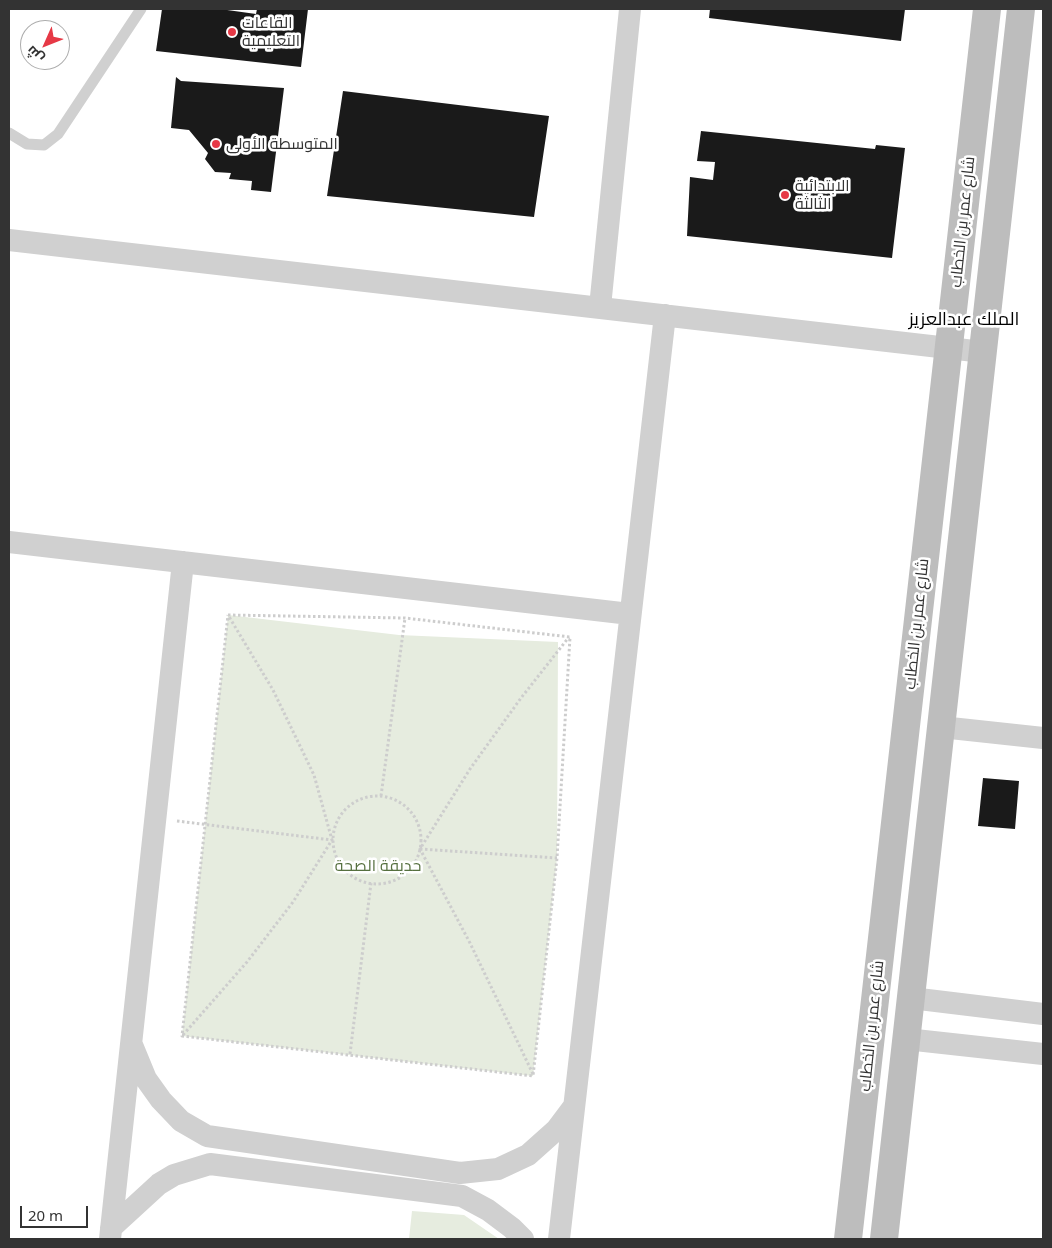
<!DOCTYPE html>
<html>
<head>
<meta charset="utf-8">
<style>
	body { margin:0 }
	#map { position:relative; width:1052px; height:1248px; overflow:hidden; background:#fff; font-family:"Noto Sans",Cairo,sans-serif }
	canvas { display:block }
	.frame { position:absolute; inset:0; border:10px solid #333; pointer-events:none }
	.north { position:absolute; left:20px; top:20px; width:50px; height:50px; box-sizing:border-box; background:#fff; border:1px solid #adadad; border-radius:50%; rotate:226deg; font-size:14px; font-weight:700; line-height:20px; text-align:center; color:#333 }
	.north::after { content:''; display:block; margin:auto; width:18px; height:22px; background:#e63946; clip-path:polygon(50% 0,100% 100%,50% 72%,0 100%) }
	.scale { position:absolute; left:20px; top:1206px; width:68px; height:22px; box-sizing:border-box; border:2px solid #333; border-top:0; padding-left:6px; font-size:15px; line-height:18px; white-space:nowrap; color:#333; -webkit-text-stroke:4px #fff; paint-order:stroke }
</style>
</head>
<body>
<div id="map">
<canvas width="1052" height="1248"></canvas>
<div class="frame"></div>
<div class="north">ش</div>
<div class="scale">20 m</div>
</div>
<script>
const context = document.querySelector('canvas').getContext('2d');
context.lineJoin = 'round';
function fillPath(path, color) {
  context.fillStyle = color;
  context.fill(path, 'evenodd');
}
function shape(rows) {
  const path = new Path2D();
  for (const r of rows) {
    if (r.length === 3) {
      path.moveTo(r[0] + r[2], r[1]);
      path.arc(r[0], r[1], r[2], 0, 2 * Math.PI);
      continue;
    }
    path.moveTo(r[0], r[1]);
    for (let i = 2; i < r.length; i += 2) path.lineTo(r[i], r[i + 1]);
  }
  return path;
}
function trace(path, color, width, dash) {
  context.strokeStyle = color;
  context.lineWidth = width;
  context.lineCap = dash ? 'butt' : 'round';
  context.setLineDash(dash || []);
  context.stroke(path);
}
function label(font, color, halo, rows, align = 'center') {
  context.font = font + ' "Noto Sans",Cairo,sans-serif';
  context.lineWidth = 5;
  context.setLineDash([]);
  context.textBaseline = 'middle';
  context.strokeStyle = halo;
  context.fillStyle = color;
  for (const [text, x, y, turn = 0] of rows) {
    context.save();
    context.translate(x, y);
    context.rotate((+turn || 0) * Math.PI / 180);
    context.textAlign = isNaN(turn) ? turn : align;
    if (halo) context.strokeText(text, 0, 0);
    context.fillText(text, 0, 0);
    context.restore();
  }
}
fillPath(shape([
	[228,615,399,635,558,642,557,858,533,1076,182,1036],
	[412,1211,464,1215,499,1239,409,1239]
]), '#e6ecdf');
fillPath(shape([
	[162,9,220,9,256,14,257,9,308,9,301,67,156,51],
	[710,9,905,9,901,41,709,18],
	[176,77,181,81,284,88,271,192,251,190,252,181,229,179,231,173,215,172,205,159,208,153,189,130,171,128],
	[343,91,549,116,534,217,327,196],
	[701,131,875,149,876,145,905,148,892,258,687,236,690,177,713,180,715,162,697,161],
	[983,778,1019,781,1015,829,978,826]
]), '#1a1a1a');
trace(shape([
	[228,615,405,618,570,637,557,858,533,1076,182,1036,228,615],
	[381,796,405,618],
	[377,840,44],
	[177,821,332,840],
	[420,849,557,858],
	[183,1035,247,962,293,902,332,840,314,775,273,690,228,615],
	[350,1054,371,883],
	[533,1074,470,943,420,849,470,769,521,698,569,637]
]), '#cdcdcd', 3, [2.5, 2.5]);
trace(shape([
	[9,133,27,144,44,145,58,134,141,9]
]), '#d0d0d0', 11);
trace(shape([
	[9,240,983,352],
	[600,307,630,9],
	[9,542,630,614],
	[941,727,1043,738],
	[911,998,1043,1014],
	[906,1039,1043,1054],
	[132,1045,146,1079,161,1100,181,1121,207,1136,460,1173,498,1169,528,1155,556,1130,574,1106],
	[111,1228,159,1184,174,1175,210,1164,462,1196,488,1210,512,1228,523,1239],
	[110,1239,183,562],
	[559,1239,665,315]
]), '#d0d0d0', 22);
trace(shape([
	[848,1239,987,9],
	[884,1239,1021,9]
]), '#bdbdbd', 28);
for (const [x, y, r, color] of [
	[232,32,5,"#e63946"],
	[216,144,5,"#e63946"],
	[785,195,5,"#e63946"]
]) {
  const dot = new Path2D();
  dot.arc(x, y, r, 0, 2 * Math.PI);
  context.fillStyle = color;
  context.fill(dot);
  trace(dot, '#fff', 2);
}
label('16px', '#333', '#fff', [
	["القاعات",242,23],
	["التعليمية",242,41],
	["المتوسطة الأولى",226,144],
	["الابتدائية",795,186],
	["الثالثة",795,204]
], 'left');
label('16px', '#333', '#fff', [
	["شارع عمر بن الخطاب",963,222,-84],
	["شارع عمر بن الخطاب",917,624,-84],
	["شارع عمر بن الخطاب",872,1026,-84]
]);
label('16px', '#56703f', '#fff', [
	["حديقة الصحة",378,866]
]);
label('18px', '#000', '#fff', [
	["الملك عبدالعزيز",964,320]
]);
</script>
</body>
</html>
